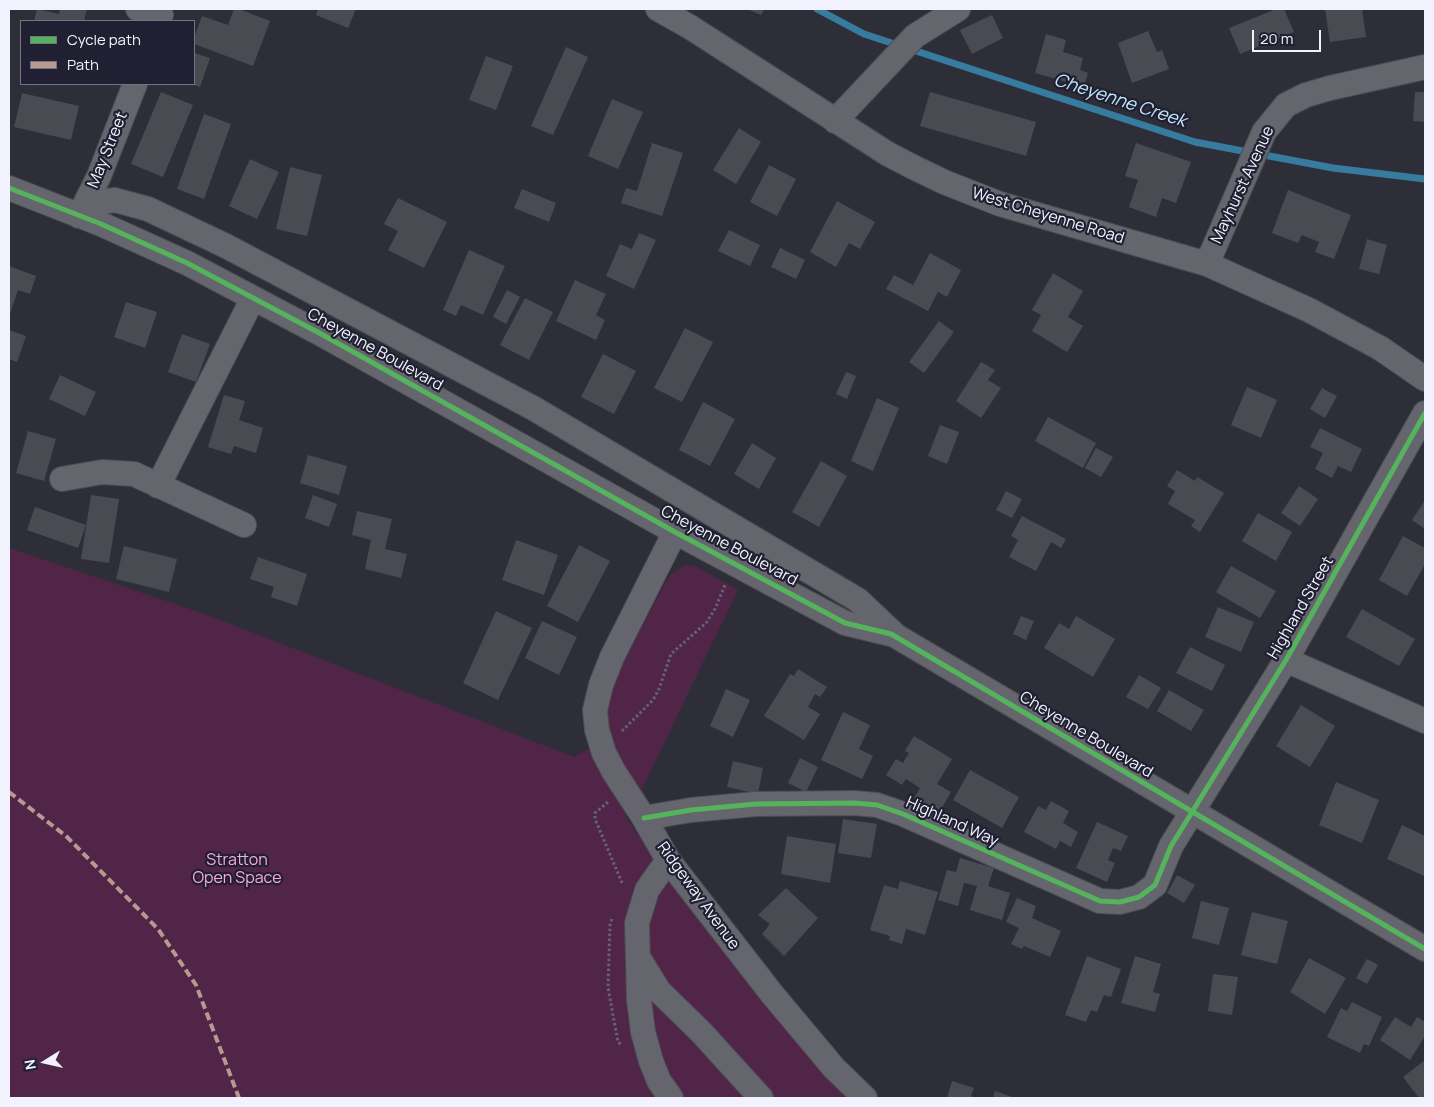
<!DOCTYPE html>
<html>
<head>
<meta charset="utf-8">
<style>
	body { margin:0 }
	#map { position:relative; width:1434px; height:1107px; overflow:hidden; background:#2e2e38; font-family:Manrope,sans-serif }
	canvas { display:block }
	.frame { position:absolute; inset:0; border:10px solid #f2f2fe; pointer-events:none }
	.legend { position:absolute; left:20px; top:20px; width:175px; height:65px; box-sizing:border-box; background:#212032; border:1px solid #757484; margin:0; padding:6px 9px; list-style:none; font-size:15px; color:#f2f2fe }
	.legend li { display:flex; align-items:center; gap:10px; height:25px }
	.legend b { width:25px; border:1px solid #757484 }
	.north { position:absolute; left:20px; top:1037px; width:50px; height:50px; -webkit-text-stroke:4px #212032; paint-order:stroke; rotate:260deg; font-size:14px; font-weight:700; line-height:20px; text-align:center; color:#f2f2fe }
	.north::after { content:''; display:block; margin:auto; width:18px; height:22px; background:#f2f2fe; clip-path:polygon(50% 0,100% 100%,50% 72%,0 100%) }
	.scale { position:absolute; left:1252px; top:30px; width:69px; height:22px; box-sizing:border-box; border:2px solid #f2f2fe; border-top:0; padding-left:6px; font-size:15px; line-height:18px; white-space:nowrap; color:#f2f2fe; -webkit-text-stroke:4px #212032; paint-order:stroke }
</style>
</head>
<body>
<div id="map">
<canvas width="1434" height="1107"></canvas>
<div class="frame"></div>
<ul class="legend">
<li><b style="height:6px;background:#56b35d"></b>Cycle path</li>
<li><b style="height:6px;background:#b69a8f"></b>Path</li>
</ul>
<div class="north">N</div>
<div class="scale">20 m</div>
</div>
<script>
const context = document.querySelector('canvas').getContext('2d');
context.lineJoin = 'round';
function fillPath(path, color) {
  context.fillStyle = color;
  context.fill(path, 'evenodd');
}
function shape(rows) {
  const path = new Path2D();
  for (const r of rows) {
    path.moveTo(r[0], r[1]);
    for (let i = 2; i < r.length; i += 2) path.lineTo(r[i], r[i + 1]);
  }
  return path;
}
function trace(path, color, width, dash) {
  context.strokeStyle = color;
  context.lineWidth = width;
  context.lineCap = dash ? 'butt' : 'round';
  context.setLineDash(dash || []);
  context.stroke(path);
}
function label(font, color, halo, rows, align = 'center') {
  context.font = font + ' Manrope,sans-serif';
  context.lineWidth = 4.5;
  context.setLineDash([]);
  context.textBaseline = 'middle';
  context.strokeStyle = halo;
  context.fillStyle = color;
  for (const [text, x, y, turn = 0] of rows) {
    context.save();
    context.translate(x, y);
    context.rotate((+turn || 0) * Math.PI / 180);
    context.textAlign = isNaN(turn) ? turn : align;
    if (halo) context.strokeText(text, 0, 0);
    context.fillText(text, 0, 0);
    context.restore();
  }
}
fillPath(shape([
	[9,548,202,613,574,757,610,736,607,721,609,698,614,678,670,575,683,566,694,565,738,590,642,789,625,816,680,895,757,993,849,1098,9,1098]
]), '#502547');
trace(shape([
	[817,9,864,34,1195,142,1333,168,1425,179]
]), '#377b9f', 7);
fillPath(shape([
	[37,9,59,14,60,9,87,9,84,21,34,21],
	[234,9,239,9,270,21,253,66,194,44,194,38,202,16,228,25],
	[318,9,356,9,348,28,316,15],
	[747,9,764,9,761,15],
	[1276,9,1284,9,1294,32,1240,54,1229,28],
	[1325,9,1362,9,1366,37,1330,42],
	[992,15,1003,38,972,54,960,30],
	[1148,31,1157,52,1162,50,1169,69,1132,83,1118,43],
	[1046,34,1066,40,1063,52,1083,58,1080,70,1088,73,1084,87,1035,73],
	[566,47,588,57,553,135,531,126],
	[194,53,210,58,200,87,194,85],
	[486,56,513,66,496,110,469,100],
	[161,92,193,105,163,177,131,164],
	[930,92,1036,122,1026,156,920,126],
	[1415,92,1425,92,1425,122,1413,121],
	[22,93,79,106,71,140,14,127],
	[612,99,643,112,618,169,588,156],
	[204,114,231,124,204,199,177,189],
	[739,128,761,142,736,184,713,170],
	[652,143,683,153,662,216,621,203,626,188,637,191],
	[1136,143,1191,162,1176,203,1162,198,1156,217,1129,207,1138,180,1125,176],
	[250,159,279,172,257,219,229,206],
	[769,165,796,179,777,216,750,202],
	[290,167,322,175,307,236,276,229],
	[522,189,556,203,549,222,514,208],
	[1288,190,1351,215,1334,259,1315,252,1319,242,1302,235,1298,243,1272,233],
	[398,198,447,222,424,268,388,250,398,231,384,224],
	[837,201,875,222,860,249,849,243,836,267,810,252],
	[729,230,760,245,750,266,718,251],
	[639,233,656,240,634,289,606,276,620,244,632,249],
	[1367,239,1387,245,1379,274,1359,269],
	[780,248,805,260,796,279,771,267],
	[469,250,505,266,483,315,461,305,456,316,443,310],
	[930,253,961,270,947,297,938,292,928,311,886,289,894,275,913,285],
	[9,266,36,276,30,294,18,290,9,317],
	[1053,273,1083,291,1068,317,1083,326,1067,352,1032,331,1041,315,1032,310],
	[575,280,606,294,596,315,605,320,596,340,556,321],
	[507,290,520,297,506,324,493,317],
	[525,298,553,312,529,360,500,345],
	[126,302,157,312,145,348,114,337],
	[939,321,954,332,924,373,909,362],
	[685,328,713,342,682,402,654,388],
	[9,330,26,336,17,362,9,359],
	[182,334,210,344,196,382,168,372],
	[603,354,636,371,614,414,581,397],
	[981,362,995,370,988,380,1001,388,981,418,956,401],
	[846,372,856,376,847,399,836,394],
	[60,375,96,392,85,416,49,399],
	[1247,387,1277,400,1261,438,1231,425],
	[1322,388,1337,396,1325,418,1310,409],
	[224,395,245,401,239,420,263,428,256,453,234,446,231,454,208,447],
	[877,398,899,408,873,471,851,461],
	[703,402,735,419,710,466,679,450],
	[1048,417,1096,443,1083,468,1035,441],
	[940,425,959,432,947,464,928,456],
	[1320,428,1362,449,1351,472,1338,466,1332,478,1315,469,1323,453,1310,447],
	[28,431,56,439,44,481,16,473],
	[752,443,776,458,759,489,734,474],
	[1096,448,1113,457,1101,477,1085,468],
	[308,455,347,466,339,495,300,483],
	[821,461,847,476,819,527,792,512],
	[1177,470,1195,481,1197,477,1224,493,1200,532,1191,526,1195,520,1168,504,1175,491,1167,486],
	[1299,486,1318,499,1300,526,1281,513],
	[1006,491,1022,499,1012,518,996,510],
	[91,495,119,499,109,563,81,559],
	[313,495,337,504,329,527,305,518],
	[1425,500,1425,529,1412,520],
	[35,507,86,525,78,548,27,530],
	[357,511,392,519,385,549,407,554,401,578,365,569,371,540,352,535],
	[1258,513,1292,532,1276,561,1242,541],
	[1022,516,1066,539,1061,548,1051,542,1036,571,1009,557,1018,540,1011,536],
	[1403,536,1425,548,1425,564,1407,596,1379,580],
	[516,540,558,555,544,595,502,580],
	[579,545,610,561,578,622,547,606],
	[124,546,177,559,169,592,116,579],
	[258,557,307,574,297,606,271,597,274,587,250,579],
	[1231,566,1276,591,1260,618,1216,592],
	[1218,607,1254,622,1241,652,1205,637],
	[1362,609,1415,639,1399,666,1346,637],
	[496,611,532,628,498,700,463,683],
	[1021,616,1034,621,1026,640,1013,634],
	[1076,616,1115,639,1093,677,1044,648,1059,623,1069,629],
	[542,621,577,637,559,675,525,658],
	[1190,647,1225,665,1212,691,1176,673],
	[798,669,827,687,820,697,815,694,808,707,820,714,804,740,764,716,790,674,794,676],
	[1139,675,1161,688,1148,709,1126,697],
	[726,689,750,700,733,737,710,726],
	[1169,690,1204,710,1191,731,1157,711],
	[1301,705,1335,726,1310,767,1276,746],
	[843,712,870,725,859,749,873,756,862,779,821,760],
	[914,736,952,759,937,784,951,792,939,813,914,798,920,788,906,779,902,785,886,775,896,759,903,763,909,753,905,751],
	[800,758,818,767,806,792,788,783],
	[733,761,763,768,758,794,727,787],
	[970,770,1019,797,1002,828,953,800],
	[1336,782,1379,800,1362,843,1319,825],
	[1051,801,1069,811,1063,823,1078,832,1071,847,1060,841,1056,849,1024,832,1038,806,1046,810],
	[843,819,877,824,871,858,838,853],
	[1097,822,1128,836,1121,851,1113,848,1108,860,1115,863,1107,882,1076,868],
	[1402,825,1425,836,1425,873,1424,876,1387,859],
	[787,836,836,844,830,883,781,874],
	[960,858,994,868,988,886,1010,893,1002,920,970,910,977,886,964,883,958,906,938,900,947,870,956,872],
	[1177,875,1195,885,1184,903,1167,893],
	[900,881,938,892,925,935,906,929,902,944,889,940,890,936,870,930,884,885,898,889],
	[786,888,818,918,784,956,762,934,770,924,758,915],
	[1017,898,1036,906,1032,918,1061,931,1050,957,1024,946,1022,949,1011,944,1019,928,1006,922],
	[1201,901,1229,908,1219,945,1192,938],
	[1252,912,1288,921,1277,964,1241,955],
	[1087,956,1121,969,1111,997,1104,995,1097,1012,1091,1010,1086,1022,1065,1015],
	[1135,956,1161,964,1153,992,1160,994,1155,1012,1121,1003],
	[1309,958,1346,978,1325,1014,1290,992],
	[1367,959,1378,965,1367,984,1356,978],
	[1213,974,1238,977,1232,1015,1208,1011],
	[1352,1002,1382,1017,1369,1046,1364,1044,1360,1053,1327,1037,1341,1008,1347,1011],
	[1395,1017,1411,1027,1417,1017,1425,1022,1425,1036,1410,1060,1380,1040],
	[1425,1060,1425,1097,1419,1098,1403,1077],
	[952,1081,974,1088,971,1096,976,1098,947,1098],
	[995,1091,1015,1098,993,1098]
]), '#494b53');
const minor = shape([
	[138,9,161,15],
	[658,9,690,27,888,154,915,168,944,182,1000,204,1207,264,1309,310,1380,348,1425,379],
	[835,121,915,36,958,9],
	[9,188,101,224,187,263,323,335,675,532,845,623,891,634],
	[79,216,100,202,115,200,148,209,226,246,533,408,858,600,896,636,1425,949],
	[79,216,99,176,135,84],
	[1207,264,1264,132,1286,105,1306,95,1330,88,1425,67],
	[62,479,102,472,134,474,244,525],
	[158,486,253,298],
	[675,532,612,657,601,685,595,710,597,730,604,753,614,772,644,818,668,860,772,994,834,1068,865,1098],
	[1286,660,1425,721],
	[644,818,691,810,756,804,854,803,877,805,903,814,1100,901,1120,902,1139,897,1155,885,1171,846,1286,660,1425,413],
	[668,860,647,890,637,923,639,1000,643,1032,651,1061,659,1081,671,1098],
	[638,957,659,991,701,1032,761,1098]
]);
trace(minor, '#4c4c54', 26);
trace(shape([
	[622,731,653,700,659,689,671,654,706,623,715,609,725,585],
	[608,802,595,813,595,819,623,885],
	[612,919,610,925,608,988,618,1042,622,1045]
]), '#64646b', 3, [2.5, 2.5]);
trace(minor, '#65656d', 24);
trace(shape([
	[9,792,66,836,158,929,196,985,239,1098]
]), '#b69a8f', 4, [8, 4]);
trace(shape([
	[9,188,101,224,187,263,323,335,675,532,845,623,891,634,1425,949],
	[644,818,691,810,756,804,854,803,877,805,903,814,1100,901,1120,902,1139,897,1155,885,1171,846,1286,660,1425,413]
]), '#56b35d', 5);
label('16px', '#f2f2fe', '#212032', [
	["May Street",108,150,-68],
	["Mayhurst Avenue",1243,185,-65],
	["West Cheyenne Road",1048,216,17],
	["Cheyenne Boulevard",375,350,29],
	["Cheyenne Boulevard",729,546,28],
	["Highland Street",1301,608,-60],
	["Cheyenne Boulevard",1086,735,31],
	["Highland Way",952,822,24],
	["Ridgeway Avenue",698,896,54]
]);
label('16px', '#fba7e3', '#212032', [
	["Stratton",237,861],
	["Open Space",237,879]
]);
label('italic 18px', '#c2e7fd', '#212032', [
	["Cheyenne Creek",1120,101,18]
]);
</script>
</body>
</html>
